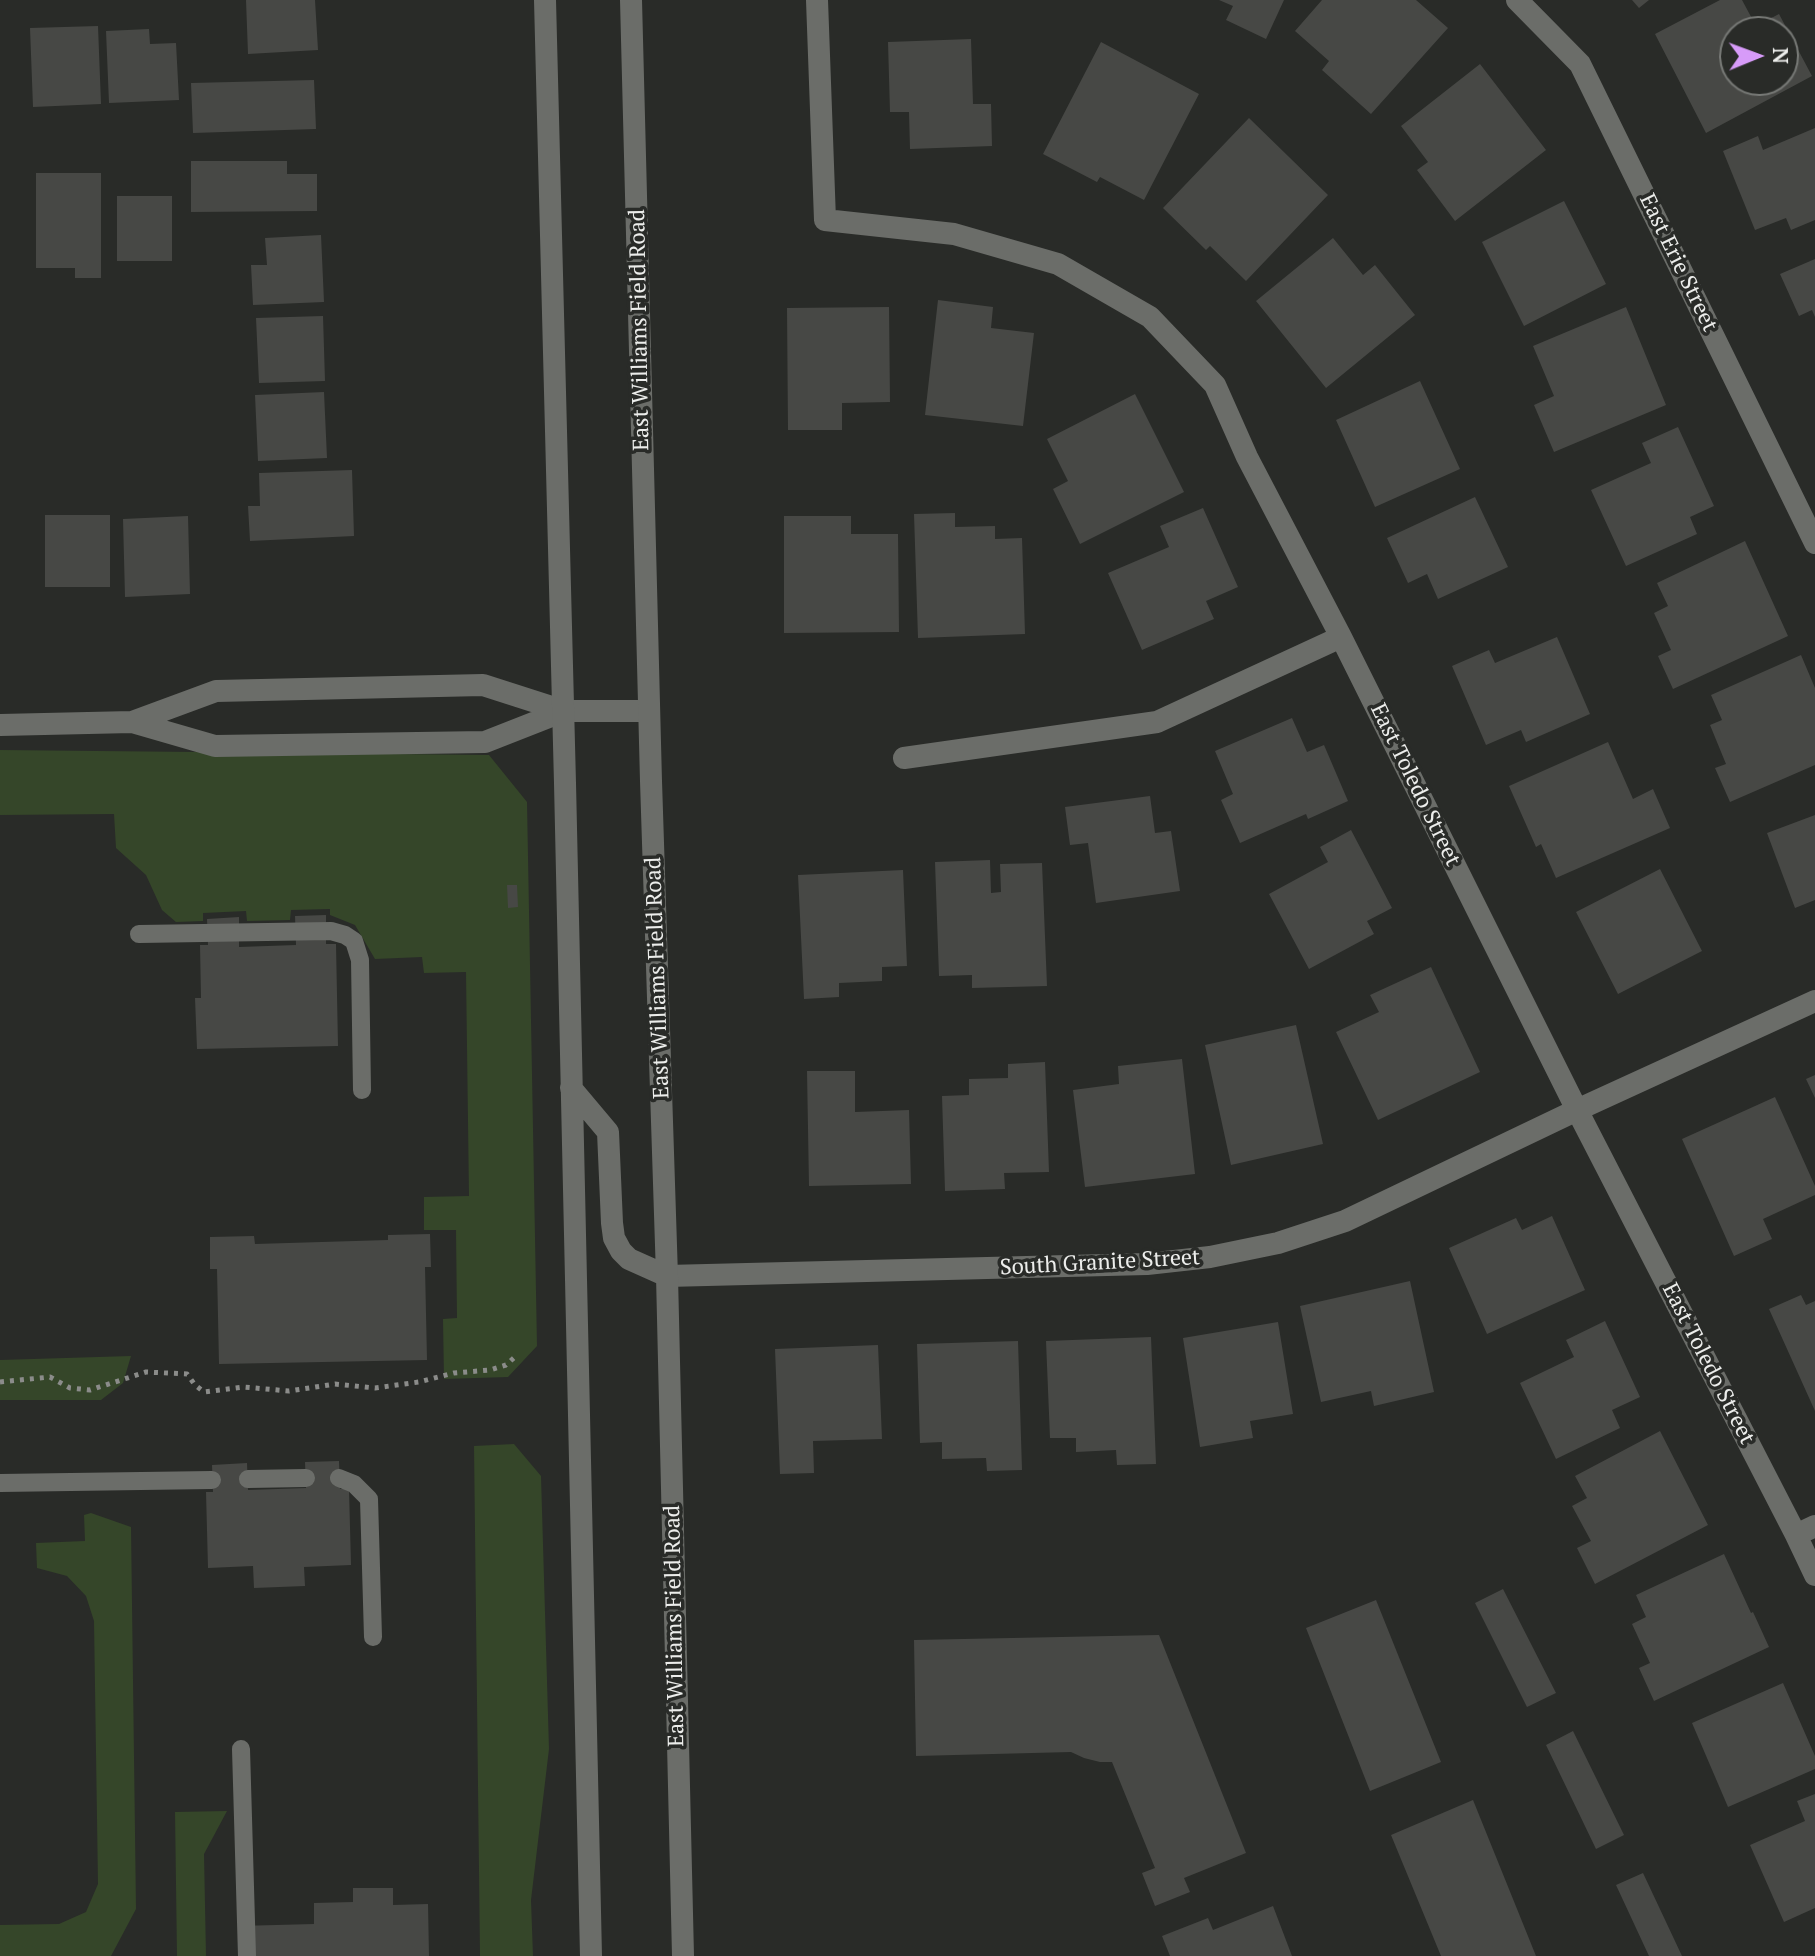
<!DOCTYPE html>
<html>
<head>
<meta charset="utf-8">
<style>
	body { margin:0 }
	#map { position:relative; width:1815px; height:1956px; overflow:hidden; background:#292b28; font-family:"PT Serif",serif }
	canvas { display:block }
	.north { position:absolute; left:1719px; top:16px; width:80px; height:80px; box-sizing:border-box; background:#292b28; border:2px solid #777976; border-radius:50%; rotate:89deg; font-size:22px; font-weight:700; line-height:32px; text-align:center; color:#ecedeb }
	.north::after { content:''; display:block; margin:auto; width:28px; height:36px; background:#d79bf9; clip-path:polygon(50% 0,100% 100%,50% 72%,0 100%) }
</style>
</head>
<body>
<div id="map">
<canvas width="1815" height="1956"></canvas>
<div class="north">N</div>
</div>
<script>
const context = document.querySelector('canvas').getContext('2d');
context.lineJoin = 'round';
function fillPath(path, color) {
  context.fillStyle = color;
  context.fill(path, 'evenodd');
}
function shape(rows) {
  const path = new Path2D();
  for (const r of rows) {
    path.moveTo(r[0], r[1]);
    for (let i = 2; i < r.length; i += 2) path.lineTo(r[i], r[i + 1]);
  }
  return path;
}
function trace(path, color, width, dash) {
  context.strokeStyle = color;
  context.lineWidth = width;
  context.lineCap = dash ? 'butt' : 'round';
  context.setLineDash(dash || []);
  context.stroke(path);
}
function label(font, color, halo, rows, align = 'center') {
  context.font = font + ' "PT Serif",serif';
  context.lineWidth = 7;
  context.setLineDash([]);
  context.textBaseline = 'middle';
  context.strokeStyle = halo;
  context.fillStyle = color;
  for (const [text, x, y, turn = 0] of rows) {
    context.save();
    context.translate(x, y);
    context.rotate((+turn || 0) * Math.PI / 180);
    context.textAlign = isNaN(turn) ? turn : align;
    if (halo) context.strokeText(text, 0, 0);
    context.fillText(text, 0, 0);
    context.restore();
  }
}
fillPath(shape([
	[0,750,489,755,527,802,537,1346,508,1377,444,1379,443,1319,457,1318,456,1230,424,1230,424,1197,469,1196,466,972,424,973,422,957,375,959,355,925,330,915,330,909,291,910,290,920,247,921,246,911,203,913,203,921,176,922,162,910,146,875,116,848,114,814,0,815],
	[131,1356,123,1383,101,1400,0,1400,0,1360],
	[514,1444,541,1476,549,1749,531,1900,533,1956,480,1956,474,1446],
	[91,1513,131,1527,136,1909,111,1956,0,1956,0,1925,59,1924,86,1912,98,1884,94,1621,86,1596,67,1576,37,1568,36,1543,85,1541,84,1515],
	[227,1811,204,1854,206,1956,177,1956,175,1812]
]), '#354629');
fillPath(shape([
	[246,0,315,0,318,50,248,54],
	[1219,0,1284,0,1266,39,1226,20,1233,6],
	[1322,0,1416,0,1448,28,1371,114,1322,70,1329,61,1295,31],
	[1632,0,1649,0,1639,8],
	[1720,0,1742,0,1756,26,1779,14,1812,76,1706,133,1655,34],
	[1735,32,1783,32,1783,80,1735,80],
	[98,26,101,104,33,107,30,28],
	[149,29,150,44,176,43,179,100,109,103,106,31],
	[971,39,973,104,991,104,992,146,910,149,909,112,890,112,888,42],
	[1101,42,1199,94,1144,200,1100,177,1097,182,1043,154],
	[1480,64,1546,150,1455,221,1417,170,1428,162,1401,126],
	[314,80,316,129,193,133,191,83],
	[1249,118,1328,195,1246,281,1210,246,1206,250,1163,208],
	[1815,128,1815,220,1791,230,1786,218,1755,230,1723,151,1758,136,1763,150],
	[191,161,287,161,287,174,317,174,317,211,191,212],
	[36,173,101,173,101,278,75,278,75,268,36,268],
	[117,196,172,196,172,261,117,261],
	[1564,201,1606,284,1524,326,1482,242],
	[321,235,324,302,253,305,251,265,267,265,265,238],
	[1333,238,1363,275,1375,265,1415,315,1326,388,1256,301],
	[1815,259,1815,317,1812,310,1799,316,1780,274],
	[938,300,993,307,991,328,1034,333,1023,426,925,415],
	[889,307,890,402,842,403,842,430,788,430,787,308],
	[1626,307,1666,405,1554,452,1534,405,1554,396,1533,346],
	[323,316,325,381,259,383,256,318],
	[1420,381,1460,469,1375,507,1336,420],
	[324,392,327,458,258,461,255,395],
	[1135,394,1184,492,1080,544,1053,489,1068,481,1047,439],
	[1678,427,1714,506,1690,517,1697,534,1626,566,1591,490,1651,463,1642,443],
	[352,470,354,536,250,541,248,506,260,506,259,473],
	[1475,497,1508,567,1438,599,1427,574,1408,583,1387,538],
	[1203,508,1238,587,1206,601,1214,619,1142,650,1108,573,1169,547,1160,526],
	[955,513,955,527,995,526,995,539,1022,538,1025,634,918,638,914,514],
	[45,515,110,515,110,587,45,587],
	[188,516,190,594,125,597,123,519],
	[784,516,851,516,851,534,898,534,899,632,784,633],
	[1745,541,1788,636,1673,689,1658,656,1671,650,1654,613,1668,606,1657,583],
	[1557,637,1590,714,1526,742,1521,730,1486,745,1452,666,1489,650,1495,663],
	[1801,655,1815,688,1815,765,1730,802,1715,768,1726,764,1710,725,1722,720,1711,695],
	[1292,718,1307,752,1324,745,1348,801,1308,819,1306,814,1240,843,1221,800,1233,794,1215,751],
	[1608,742,1633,799,1653,789,1670,828,1556,878,1541,844,1536,847,1509,786],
	[1150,796,1155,833,1171,831,1180,891,1096,903,1088,843,1070,845,1065,807],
	[1815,815,1815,900,1795,908,1767,833],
	[1351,830,1392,908,1367,921,1374,934,1309,969,1269,894,1328,862,1320,847],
	[990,860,991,893,1001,892,1000,864,1042,863,1047,986,972,988,972,975,939,976,935,862],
	[1660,869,1702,951,1618,994,1576,912],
	[903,870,907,966,882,967,882,981,839,983,839,997,804,999,798,875],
	[507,885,517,885,518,907,508,908],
	[326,915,326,944,336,944,338,1046,197,1049,195,998,201,998,200,945,208,945,207,919,239,917,239,947,296,945,295,916],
	[1431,967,1480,1072,1378,1120,1336,1032,1379,1012,1370,995],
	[1296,1025,1323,1144,1231,1165,1205,1045],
	[1182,1059,1195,1174,1085,1187,1073,1090,1119,1084,1118,1066],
	[1045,1062,1049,1172,1004,1173,1005,1189,945,1191,942,1096,969,1095,969,1079,1008,1078,1008,1064],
	[807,1071,855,1071,855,1112,909,1110,911,1184,809,1186],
	[1815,1075,1815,1098,1806,1079],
	[1775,1097,1815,1186,1815,1195,1763,1219,1772,1239,1734,1256,1682,1139],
	[1552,1216,1585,1290,1487,1334,1449,1248,1516,1218,1522,1230],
	[430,1234,431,1267,425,1267,427,1360,219,1364,217,1269,210,1269,210,1237,254,1236,255,1244,388,1240,388,1235],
	[1410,1281,1434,1392,1374,1406,1371,1391,1321,1402,1300,1306],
	[1801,1295,1806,1305,1815,1301,1815,1411,1769,1309],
	[1605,1321,1640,1397,1612,1410,1620,1428,1556,1459,1520,1383,1574,1357,1566,1340],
	[1278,1322,1293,1414,1250,1421,1253,1438,1200,1447,1183,1338],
	[1151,1337,1156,1464,1117,1465,1116,1450,1076,1452,1076,1438,1050,1438,1046,1341],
	[1018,1341,1022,1470,987,1471,986,1458,942,1459,942,1442,920,1443,917,1344],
	[878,1345,882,1439,813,1441,814,1473,780,1474,775,1349],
	[1660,1431,1708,1525,1595,1584,1577,1548,1591,1541,1572,1506,1587,1498,1575,1476],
	[339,1461,340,1489,349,1489,351,1565,304,1567,305,1586,254,1588,253,1566,208,1568,206,1492,213,1492,212,1465,247,1463,248,1490,306,1488,305,1462],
	[1724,1554,1751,1613,1753,1612,1769,1647,1654,1701,1639,1668,1650,1663,1632,1624,1646,1617,1636,1595],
	[1503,1589,1556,1693,1527,1707,1475,1603],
	[1376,1600,1441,1762,1370,1791,1306,1628],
	[1159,1635,1246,1853,1184,1878,1190,1892,1155,1906,1142,1873,1155,1868,1112,1762,1100,1762,1084,1758,1071,1752,916,1756,914,1640],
	[1783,1683,1815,1756,1815,1769,1728,1807,1692,1723],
	[1573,1731,1624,1835,1596,1849,1546,1745],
	[1815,1794,1815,1908,1784,1922,1750,1845,1805,1821,1797,1801],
	[1473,1800,1536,1956,1441,1956,1391,1835],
	[1643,1873,1682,1956,1649,1956,1616,1885],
	[353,1888,393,1888,393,1905,428,1904,429,1956,239,1956,238,1926,314,1924,314,1903,353,1902],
	[1273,1906,1292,1956,1170,1956,1162,1936,1208,1918,1213,1930]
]), '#474845');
trace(shape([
	[0,1382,50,1377,70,1388,90,1390,146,1372,187,1374,195,1385,204,1392,243,1387,289,1391,335,1384,375,1388,419,1382,454,1373,490,1370,506,1365,517,1355]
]), '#8b8c8a', 5, [4, 6]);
trace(shape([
	[139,934,331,931,345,935,354,941,360,960,362,1090],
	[339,1478,354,1484,369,1499,373,1637],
	[248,1479,306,1478],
	[0,1483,212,1480],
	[241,1749,247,1956]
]), '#6b6d69', 18);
trace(shape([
	[817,0,825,220,954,234,1058,264,1150,317,1215,385,1247,457,1341,637,1577,1110,1796,1535,1815,1575],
	[1517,0,1580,64,1815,543],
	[132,722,216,691,483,685,564,711,649,711],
	[0,725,132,722,215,746,485,742,564,711],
	[904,758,1157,722,1341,637],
	[667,1276,1147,1264,1210,1257,1278,1243,1345,1221,1577,1110,1815,1001],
	[1796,1535,1815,1526]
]), '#6b6d69', 22);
trace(shape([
	[545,0,565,783,591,1956],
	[631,0,651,781,667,1276,683,1956],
	[571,1088,608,1132,612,1223,614,1238,621,1251,629,1259,667,1276]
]), '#6b6d69', 22);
label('22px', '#ecedeb', '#292b28', [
	["East Erie Street",1678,263,64],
	["East Williams Field Road",640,330,-91],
	["East Toledo Street",1415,785,64],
	["East Williams Field Road",658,978,-92],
	["South Granite Street",1100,1263,-3],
	["East Toledo Street",1708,1364,63],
	["East Williams Field Road",675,1626,-91]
]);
</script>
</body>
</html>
